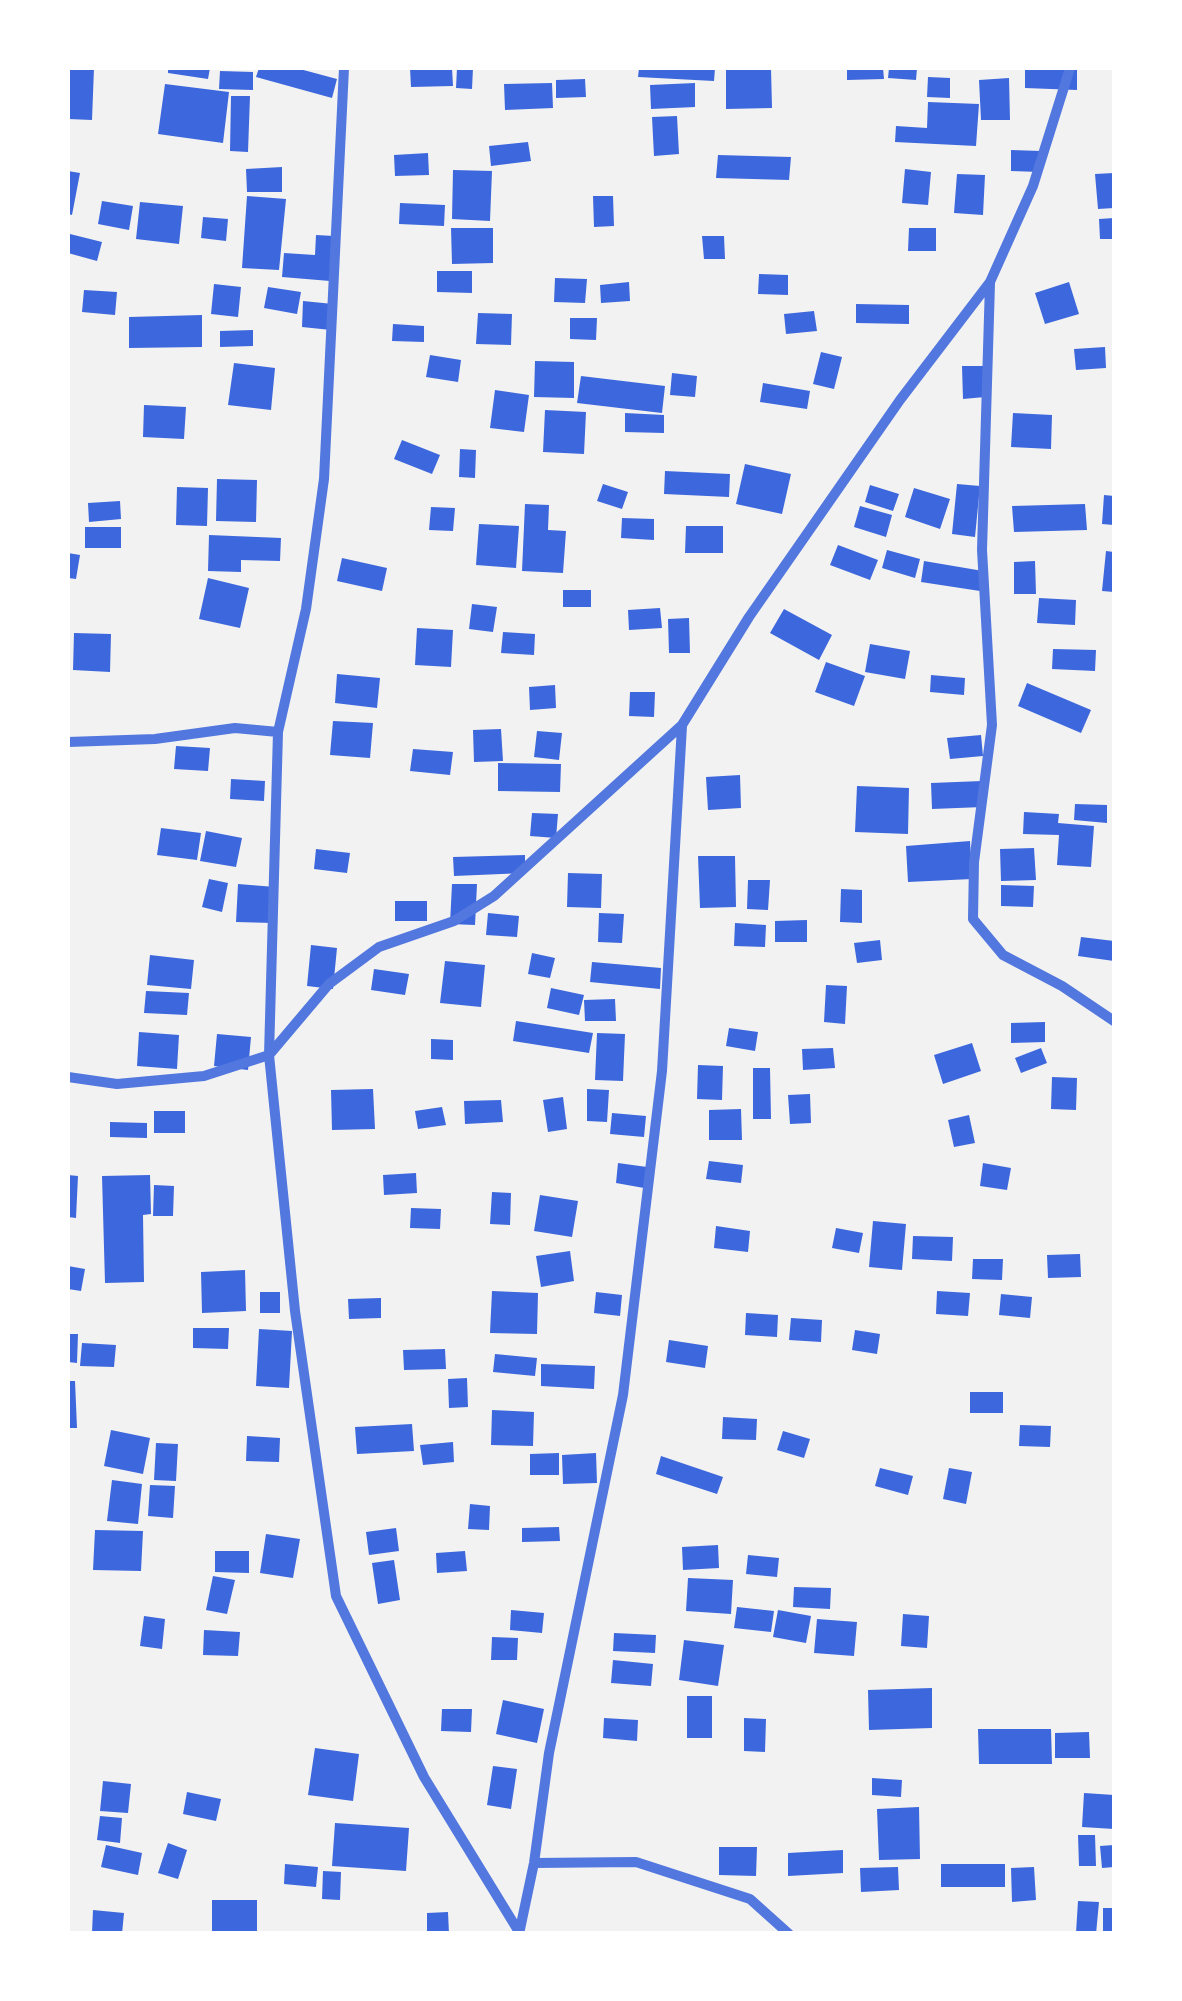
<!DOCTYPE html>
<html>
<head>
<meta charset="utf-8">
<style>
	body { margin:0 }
	#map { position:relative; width:1182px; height:2001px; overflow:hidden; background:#f2f2f2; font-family:Poppins,sans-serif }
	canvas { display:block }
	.frame { position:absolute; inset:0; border:70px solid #fff; pointer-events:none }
</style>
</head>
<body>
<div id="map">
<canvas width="1182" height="2001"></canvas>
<div class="frame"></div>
</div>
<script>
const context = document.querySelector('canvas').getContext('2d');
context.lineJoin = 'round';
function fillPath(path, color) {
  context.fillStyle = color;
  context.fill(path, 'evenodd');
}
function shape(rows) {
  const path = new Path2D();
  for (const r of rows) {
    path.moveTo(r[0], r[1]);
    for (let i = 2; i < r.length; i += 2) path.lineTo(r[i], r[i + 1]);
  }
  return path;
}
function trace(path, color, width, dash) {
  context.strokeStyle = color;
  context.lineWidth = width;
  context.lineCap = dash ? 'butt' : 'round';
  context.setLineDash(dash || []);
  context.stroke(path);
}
fillPath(shape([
	[68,68,94,68,92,120,68,119],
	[168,68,210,68,208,79,168,73],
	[259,68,296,68,337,79,332,98,256,77],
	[410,68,452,68,453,86,411,87],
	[457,68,473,68,472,89,456,88],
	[639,68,715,68,714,81,638,77],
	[726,68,771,68,772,108,726,109],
	[847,68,883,68,884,79,847,80],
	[889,68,917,68,916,80,888,78],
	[1025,68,1077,70,1077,90,1025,88],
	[220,71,253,72,253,90,219,89],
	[928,77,950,78,950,98,927,97],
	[1009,78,1010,120,981,120,979,80],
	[585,79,586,97,556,98,556,80],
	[552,83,553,108,505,110,504,84],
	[695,83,695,107,651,109,650,85],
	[165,84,229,92,223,143,158,134],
	[231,96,250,96,248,152,230,151],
	[928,102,979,104,976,146,895,142,896,126,927,128],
	[677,116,679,154,654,156,652,117],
	[528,142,531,161,491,166,489,146],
	[1011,150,1041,151,1040,172,1011,171],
	[428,153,429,175,395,176,394,155],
	[718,155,791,157,789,180,716,178],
	[282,167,282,192,247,192,246,169],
	[905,169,931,172,928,205,902,203],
	[453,170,492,171,490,221,452,219],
	[68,171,80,173,72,215,68,214],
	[1114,173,1114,208,1098,209,1095,174],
	[957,174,985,175,983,215,954,213],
	[247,196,286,199,279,270,242,268],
	[593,196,613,196,614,226,594,227],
	[102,201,133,206,129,230,98,224],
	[140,202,183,206,179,244,136,239],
	[400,203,445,205,444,226,399,224],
	[203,217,228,219,226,241,201,238],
	[1114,218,1114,239,1100,239,1099,219],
	[451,228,493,228,493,263,452,264],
	[909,228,936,228,936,251,908,251],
	[70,234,102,242,97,261,68,253],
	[316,235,334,236,330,281,282,277,284,253,315,255],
	[702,236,724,236,725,259,704,259],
	[437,271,472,271,472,293,437,292],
	[759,274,788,275,788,295,758,294],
	[555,278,587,279,585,303,554,302],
	[629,282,630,301,601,303,600,285],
	[1069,282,1079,314,1045,324,1035,293],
	[214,284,241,287,238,317,211,314],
	[268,287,301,292,297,314,264,308],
	[84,290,117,292,115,315,82,312],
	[303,301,333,304,331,330,302,327],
	[856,304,909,305,909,324,856,323],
	[814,311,817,331,786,334,784,314],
	[478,313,512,314,511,345,476,344],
	[202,315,202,347,129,348,129,317],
	[570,318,597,318,596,340,570,339],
	[393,324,424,326,424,342,392,341],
	[253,330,253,346,220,347,220,331],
	[1105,347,1106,368,1076,370,1074,349],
	[821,352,842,357,834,389,813,384],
	[430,355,461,360,458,382,426,377],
	[535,361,574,362,574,398,534,397],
	[234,363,275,368,271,410,228,405],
	[962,366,983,366,985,397,963,399],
	[672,373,697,376,695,397,670,395],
	[581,376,665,386,662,413,577,403],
	[763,383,810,391,807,409,760,402],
	[495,390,529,395,524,432,490,428],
	[144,405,186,407,184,439,143,437],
	[545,410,586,412,584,454,543,452],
	[625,413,664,415,664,433,625,432],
	[1013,413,1052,415,1051,449,1011,447],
	[402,440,440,455,432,474,394,459],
	[460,449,476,450,475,478,459,477],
	[745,464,791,474,782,514,736,504],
	[665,471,730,474,729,497,664,494],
	[217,479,257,480,256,522,216,521],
	[603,484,628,492,622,509,597,501],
	[957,484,980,486,975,537,952,534],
	[870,485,899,494,893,511,865,502],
	[177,487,208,488,207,526,176,525],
	[914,488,950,499,940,529,905,517],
	[1104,495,1114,496,1114,525,1102,524],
	[120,501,121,519,89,522,88,503],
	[525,504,549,505,548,530,566,531,563,573,522,571],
	[1085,504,1087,530,1014,532,1012,506],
	[860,506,892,515,886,537,854,527],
	[431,507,455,508,453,531,429,530],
	[622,518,654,519,654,540,621,538],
	[479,524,519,526,516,568,476,565],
	[686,526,723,526,723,553,685,553],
	[85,527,121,527,121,548,85,548],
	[209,535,281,538,280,561,241,560,241,572,208,571],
	[838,545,878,560,870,580,830,565],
	[887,550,920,559,915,578,882,568],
	[1106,551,1114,552,1114,592,1102,591],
	[68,553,80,555,76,579,68,578],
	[342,558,387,568,382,591,337,581],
	[924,561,983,571,980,591,921,582],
	[1035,561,1036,594,1014,594,1014,562],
	[208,578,249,588,240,628,199,619],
	[563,590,591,590,591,607,563,607],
	[1039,598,1076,600,1075,625,1037,623],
	[472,604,497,607,493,632,469,629],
	[660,608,662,628,629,630,628,610],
	[784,609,832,635,819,660,770,633],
	[689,618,690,653,669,653,668,619],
	[417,628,453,630,451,667,415,665],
	[503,632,535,634,534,655,501,653],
	[74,633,111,634,110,672,73,670],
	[870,644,910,651,905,679,865,672],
	[1053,649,1096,650,1095,671,1052,669],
	[826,662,865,676,854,706,815,692],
	[337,674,380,678,377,708,335,703],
	[931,675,965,678,964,695,930,692],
	[1027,683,1091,710,1081,733,1018,706],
	[555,685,556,708,530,710,529,687],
	[630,692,655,692,654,717,629,716],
	[333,721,373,723,370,758,330,755],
	[501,729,503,761,474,762,473,730],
	[537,731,562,733,559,760,534,757],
	[981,735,983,756,950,759,947,738],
	[176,746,210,748,208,771,174,769],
	[413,749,453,752,450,775,410,771],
	[498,763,561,764,560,792,498,791],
	[740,775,741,808,708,810,706,777],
	[231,779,265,781,264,801,230,799],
	[982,781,983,807,932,809,931,783],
	[857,786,909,788,908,834,855,832],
	[1075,804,1107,805,1107,823,1074,820],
	[1024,812,1059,814,1058,823,1094,826,1091,867,1057,865,1059,835,1023,834],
	[532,813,558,814,556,838,530,836],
	[161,828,201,833,197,860,157,855],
	[206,831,242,838,236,867,200,861],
	[970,841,972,879,908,882,906,846],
	[1034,848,1036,880,1001,881,1000,849],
	[316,849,350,853,347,873,314,869],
	[525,855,525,873,454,876,453,857],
	[698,856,735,856,736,907,700,908],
	[568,873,602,874,601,908,567,907],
	[209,879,228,883,222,912,202,907],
	[748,880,770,880,768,910,747,909],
	[238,884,275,887,273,923,236,922],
	[452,884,477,884,475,925,450,924],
	[1001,885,1034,886,1033,907,1001,906],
	[841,889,862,890,862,923,840,922],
	[395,901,427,901,427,921,395,921],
	[488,913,519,916,517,937,486,935],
	[599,913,624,914,622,943,598,942],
	[807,920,807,942,775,942,775,921],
	[735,923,766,925,765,947,734,946],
	[1081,937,1114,941,1114,961,1078,956],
	[880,940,882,960,857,963,854,943],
	[311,945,337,948,333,989,307,986],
	[532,953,555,958,550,978,528,974],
	[150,955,194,960,191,989,147,985],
	[445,961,485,965,481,1007,440,1003],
	[592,962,661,968,660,989,590,982],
	[374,969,409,974,405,995,371,990],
	[826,985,847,986,845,1024,824,1022],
	[551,988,584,995,579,1015,547,1008],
	[146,991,189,993,187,1015,144,1013],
	[615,999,616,1021,585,1021,584,1000],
	[516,1021,593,1033,589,1053,513,1041],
	[1045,1022,1045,1042,1011,1043,1011,1023],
	[729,1028,758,1032,755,1051,726,1046],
	[139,1032,179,1035,177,1069,137,1066],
	[597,1033,625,1034,623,1081,595,1080],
	[217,1034,251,1037,248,1070,214,1066],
	[431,1039,453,1040,453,1060,431,1059],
	[972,1043,981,1071,943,1084,934,1055],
	[833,1048,835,1068,803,1070,802,1049],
	[1041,1048,1047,1063,1021,1073,1015,1058],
	[698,1065,723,1066,722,1100,697,1099],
	[753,1068,770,1068,771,1119,753,1119],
	[1052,1077,1077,1078,1076,1110,1051,1109],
	[373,1089,375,1129,332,1130,331,1090],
	[587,1089,609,1090,607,1122,587,1121],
	[810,1094,811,1123,790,1124,788,1095],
	[563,1097,567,1129,548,1132,543,1100],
	[501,1100,503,1122,465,1124,464,1101],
	[442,1107,446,1125,418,1129,415,1111],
	[741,1109,742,1140,709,1140,709,1110],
	[154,1111,185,1111,185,1133,154,1133],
	[612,1113,646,1116,644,1137,610,1134],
	[969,1115,975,1143,954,1147,948,1120],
	[110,1122,147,1123,147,1138,110,1137],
	[709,1161,743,1165,741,1183,706,1179],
	[618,1163,647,1167,644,1188,616,1183],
	[983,1163,1011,1168,1007,1190,980,1186],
	[416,1173,417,1193,384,1195,383,1175],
	[68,1175,78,1176,76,1218,68,1217],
	[150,1175,151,1214,143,1215,144,1282,105,1283,102,1176],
	[154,1185,174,1186,173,1216,153,1216],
	[492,1192,511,1193,510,1225,490,1224],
	[540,1195,578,1201,572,1237,534,1231],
	[411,1208,441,1209,440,1229,410,1228],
	[873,1221,906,1224,902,1270,869,1267],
	[716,1226,750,1231,748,1252,714,1248],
	[836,1228,863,1233,859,1253,832,1248],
	[913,1236,953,1237,952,1261,912,1259],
	[570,1251,574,1281,541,1287,536,1256],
	[1080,1254,1081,1277,1048,1278,1047,1255],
	[973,1259,1003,1259,1002,1280,972,1279],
	[68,1266,85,1269,81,1291,68,1289],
	[245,1270,246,1311,202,1313,201,1272],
	[492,1291,538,1293,537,1334,490,1333],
	[937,1291,970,1293,968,1316,936,1314],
	[260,1292,280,1292,280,1313,260,1313],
	[596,1292,622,1295,620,1316,594,1313],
	[1001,1294,1032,1297,1030,1318,999,1315],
	[381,1298,381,1318,349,1319,348,1299],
	[746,1313,778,1315,777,1337,745,1335],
	[791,1318,822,1320,821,1342,789,1340],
	[193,1328,229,1328,228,1349,193,1348],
	[259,1329,292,1331,289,1388,256,1386],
	[855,1330,880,1334,877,1354,852,1350],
	[68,1334,78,1334,77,1363,68,1362],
	[669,1340,708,1346,705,1368,666,1362],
	[82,1343,116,1345,114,1367,80,1366],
	[445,1349,446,1369,404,1370,403,1350],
	[495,1354,537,1358,535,1376,493,1372],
	[541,1364,595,1366,594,1389,541,1386],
	[467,1378,468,1407,449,1408,448,1379],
	[68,1381,75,1381,77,1428,68,1428],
	[970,1392,1003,1392,1003,1413,970,1413],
	[492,1410,534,1412,533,1446,491,1445],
	[723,1417,757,1419,756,1440,722,1439],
	[412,1424,414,1451,357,1454,355,1427],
	[1020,1425,1051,1426,1050,1447,1019,1446],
	[111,1430,150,1438,143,1474,104,1466],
	[783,1431,810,1439,804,1458,777,1450],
	[247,1436,280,1438,279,1462,246,1461],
	[453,1442,454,1462,423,1465,420,1445],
	[156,1443,178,1444,176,1481,154,1480],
	[559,1453,559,1475,530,1475,530,1454],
	[596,1453,597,1483,563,1484,562,1455],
	[661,1456,723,1477,717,1494,656,1474],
	[880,1468,913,1476,908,1495,875,1486],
	[949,1468,972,1472,966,1504,943,1499],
	[112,1480,142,1484,138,1524,107,1521],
	[150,1485,175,1486,173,1518,148,1516],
	[470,1504,490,1506,489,1530,468,1529],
	[559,1527,560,1541,522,1542,522,1528],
	[396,1528,399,1551,369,1555,366,1532],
	[95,1530,143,1531,141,1571,93,1570],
	[266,1534,300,1539,293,1578,260,1573],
	[718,1545,719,1568,683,1570,682,1547],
	[215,1551,249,1551,249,1573,215,1572],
	[465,1551,467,1571,437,1573,436,1553],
	[748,1555,779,1558,777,1577,746,1574],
	[394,1560,400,1600,378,1604,372,1563],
	[213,1576,235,1580,227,1614,206,1610],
	[688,1578,733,1580,731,1614,686,1611],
	[794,1587,831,1588,830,1609,793,1607],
	[737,1607,774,1611,771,1632,734,1628],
	[511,1610,544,1613,542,1633,510,1630],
	[778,1610,811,1616,806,1643,773,1637],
	[903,1614,929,1616,927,1648,901,1646],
	[144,1616,165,1619,162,1649,140,1646],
	[817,1619,857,1622,854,1656,814,1653],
	[204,1630,240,1632,238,1656,203,1655],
	[614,1633,656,1635,655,1653,613,1651],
	[492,1637,518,1638,517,1660,491,1660],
	[684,1640,724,1645,718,1686,679,1680],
	[613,1660,653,1664,651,1686,611,1683],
	[932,1688,932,1728,869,1730,868,1690],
	[687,1696,712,1696,712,1738,687,1738],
	[503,1700,544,1709,537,1743,496,1734],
	[442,1709,472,1709,471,1732,441,1731],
	[604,1718,638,1720,637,1741,603,1738],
	[744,1718,766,1719,765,1752,744,1751],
	[978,1729,1051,1729,1052,1764,979,1764],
	[1089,1732,1090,1758,1055,1758,1055,1733],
	[315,1748,359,1754,353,1801,308,1795],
	[493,1766,517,1769,511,1809,487,1805],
	[872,1778,902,1780,901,1797,872,1795],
	[103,1781,131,1784,128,1813,100,1811],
	[187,1792,221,1799,216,1821,183,1814],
	[1084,1793,1114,1795,1114,1829,1082,1827],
	[919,1807,920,1859,879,1860,877,1809],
	[100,1816,122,1818,120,1843,97,1840],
	[335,1823,409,1828,406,1871,332,1866],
	[1078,1835,1095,1835,1096,1866,1079,1866],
	[168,1843,187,1850,178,1879,158,1873],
	[106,1845,142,1853,138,1875,101,1867],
	[1114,1845,1114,1867,1102,1868,1100,1846],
	[719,1847,757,1847,756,1876,719,1875],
	[843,1850,843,1873,788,1876,788,1853],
	[285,1864,318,1867,316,1887,284,1884],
	[941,1864,1005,1864,1005,1887,941,1887],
	[898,1867,899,1890,861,1892,860,1868],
	[1034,1867,1036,1900,1012,1902,1011,1868],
	[323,1871,341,1872,340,1900,322,1899],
	[212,1900,257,1900,257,1934,212,1934],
	[1078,1901,1099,1902,1096,1934,1076,1933],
	[1103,1908,1114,1908,1114,1934,1103,1934],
	[93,1910,124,1913,122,1934,92,1933],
	[448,1912,449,1934,427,1934,427,1913]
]), '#3d67dc');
trace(shape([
	[344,68,324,479,306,609,278,732,269,1055,295,1311,336,1596,424,1777,519,1932],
	[990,283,982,550,992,725,974,862,973,919,1003,955,1062,986,1114,1021],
	[68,742,155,739,235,728,278,732],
	[68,1077,117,1084,204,1076,269,1055,329,984,379,947,454,921,494,896,682,725,749,617,900,400,990,282,1033,186,1070,68],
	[534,1863,636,1862,750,1899,789,1934],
	[519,1934,534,1863,549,1753,623,1395,662,1071,682,726]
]), '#5277de', 10);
</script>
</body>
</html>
